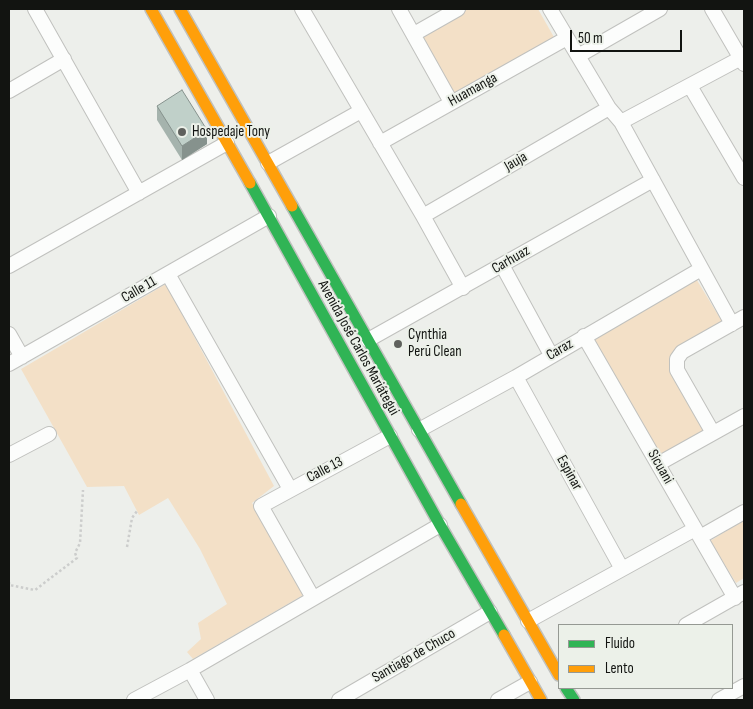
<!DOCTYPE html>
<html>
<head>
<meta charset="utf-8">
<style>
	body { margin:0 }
	#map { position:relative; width:753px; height:709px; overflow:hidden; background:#edefeb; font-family:"Sofia Sans Condensed",sans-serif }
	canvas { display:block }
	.frame { position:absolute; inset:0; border:10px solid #121411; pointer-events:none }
	.legend { position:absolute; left:558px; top:624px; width:175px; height:65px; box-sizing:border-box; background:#ecf1e9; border:1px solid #959993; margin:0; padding:6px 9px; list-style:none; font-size:15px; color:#121411 }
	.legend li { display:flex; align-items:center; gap:10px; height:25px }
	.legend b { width:25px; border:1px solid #959993 }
	.scale { position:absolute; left:570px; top:30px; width:112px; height:22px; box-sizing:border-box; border:2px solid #121411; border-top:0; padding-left:6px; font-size:15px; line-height:18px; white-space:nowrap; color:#121411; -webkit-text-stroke:4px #ecf1e9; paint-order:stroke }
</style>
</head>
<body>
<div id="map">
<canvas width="753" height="709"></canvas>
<div class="frame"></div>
<ul class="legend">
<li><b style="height:6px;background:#30b455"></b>Fluido</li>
<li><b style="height:6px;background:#ff9f0a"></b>Lento</li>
</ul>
<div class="scale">50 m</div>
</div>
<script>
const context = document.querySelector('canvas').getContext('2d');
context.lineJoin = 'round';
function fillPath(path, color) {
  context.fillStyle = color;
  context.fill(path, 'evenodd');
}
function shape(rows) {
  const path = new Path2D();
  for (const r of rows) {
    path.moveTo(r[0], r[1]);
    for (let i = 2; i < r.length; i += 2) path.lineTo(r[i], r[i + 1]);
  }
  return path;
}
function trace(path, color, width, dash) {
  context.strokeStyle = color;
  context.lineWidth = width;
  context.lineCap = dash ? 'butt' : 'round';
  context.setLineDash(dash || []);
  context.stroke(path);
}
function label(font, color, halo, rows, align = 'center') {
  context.font = font + ' "Sofia Sans Condensed",sans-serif';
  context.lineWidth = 4;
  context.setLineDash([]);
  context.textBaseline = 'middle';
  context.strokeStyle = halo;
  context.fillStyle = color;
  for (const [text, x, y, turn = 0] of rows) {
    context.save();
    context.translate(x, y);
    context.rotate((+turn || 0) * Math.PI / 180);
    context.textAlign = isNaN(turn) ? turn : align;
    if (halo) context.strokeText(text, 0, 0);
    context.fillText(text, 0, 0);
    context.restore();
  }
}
fillPath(shape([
	[468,9,538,9,555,39,453,95,420,38],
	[695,277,723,323,670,360,670,369,673,378,706,432,658,460,589,337],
	[166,284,274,486,252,503,305,594,193,659,187,652,201,639,198,623,227,604,200,549,168,498,139,515,124,486,87,487,21,369],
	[744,520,744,578,736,583,710,541]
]), '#f3e0c7');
const street = shape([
	[35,9,139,193],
	[302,9,423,216,463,288],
	[399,9,451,102],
	[550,9,609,108,621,122,732,324],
	[712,9,744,64],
	[414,34,458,9],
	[578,56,660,9],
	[690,86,744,178],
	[9,91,64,59],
	[621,122,741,58],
	[380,143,567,38],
	[268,163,361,111],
	[423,216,609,108],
	[502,265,551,355],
	[9,266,227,143],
	[168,274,290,489],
	[9,334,22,357],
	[584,336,735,598],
	[368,340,653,180],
	[9,364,269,216],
	[516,377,622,569],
	[419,430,516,377,701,269],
	[713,433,677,370,677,359,682,352,744,317],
	[9,455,49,434],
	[658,464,744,416],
	[700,537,744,512],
	[313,598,261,506,390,436],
	[528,621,695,529],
	[686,625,744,592],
	[190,670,207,700],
	[134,700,190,670,440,525],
	[339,700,490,612],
	[498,700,530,682],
	[719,700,744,686]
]);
const fast = shape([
	[250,183,440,525,504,635],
	[292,206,461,504],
	[566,688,574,700]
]);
const slow = shape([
	[151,9,250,183],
	[180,9,292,206],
	[461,504,559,675],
	[504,635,541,700]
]);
trace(street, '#c0c1be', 16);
trace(fast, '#c0c1be', 14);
trace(slow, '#c0c1be', 14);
trace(shape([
	[127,547,132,518,137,511],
	[9,582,9,585,35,590,77,558,75,553,80,543,83,490]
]), '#cccdcc', 2.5, [2.5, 2.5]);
trace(street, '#fcfdfc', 14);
trace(fast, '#30b455', 11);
trace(slow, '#ff9f0a', 11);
fillPath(shape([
	[157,106,207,144,182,160,157,120]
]), '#a5b3ad');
fillPath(shape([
	[207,130,207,144,182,160,182,146]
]), '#86928d');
const building = shape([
	[182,90,207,130,182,146,157,106,182,90]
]);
fillPath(building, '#c0d0c9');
trace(building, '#86928d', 1);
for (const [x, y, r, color] of [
	[182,132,5,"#5f615d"],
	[398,344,5,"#5f615d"]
]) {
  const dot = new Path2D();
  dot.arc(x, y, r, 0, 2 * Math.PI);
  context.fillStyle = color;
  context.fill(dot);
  trace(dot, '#ecf1e9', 2);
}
label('15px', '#121411', '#ecf1e9', [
	["Huamanga",473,90,-29],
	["Jauja",516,162,-30],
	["Carhuaz",511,260,-30],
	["Calle 11",139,290,-30],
	["Avenida José Carlos Mariátegui",358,348,61],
	["Caraz",560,350,-30],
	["Sicuani",660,467,60],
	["Calle 13",325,470,-28],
	["Espinar",569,473,61],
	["Santiago de Chuco",414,656,-30]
]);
label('15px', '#121411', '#ecf1e9', [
	["Hospedaje Tony",192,132],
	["Cynthia",408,335],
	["Perū Clean",408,352]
], 'left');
</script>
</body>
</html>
